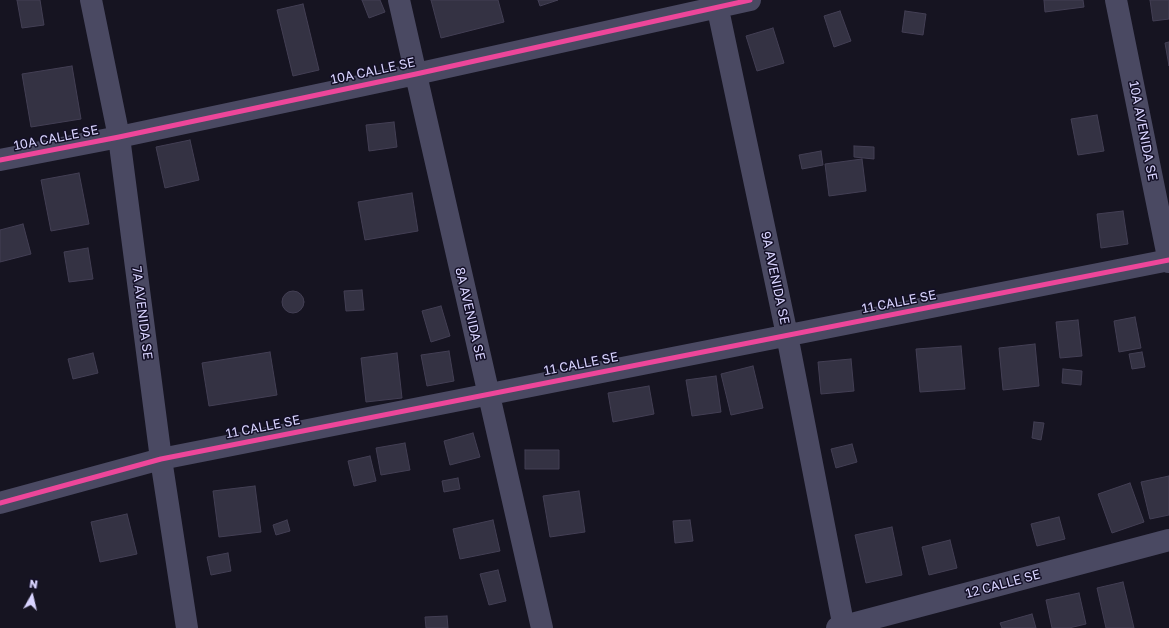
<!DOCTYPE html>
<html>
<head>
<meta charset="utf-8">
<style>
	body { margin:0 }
	#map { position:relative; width:1169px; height:628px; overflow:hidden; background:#161421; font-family:"Golos Text",sans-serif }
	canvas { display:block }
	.north { position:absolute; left:12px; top:576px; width:40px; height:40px; -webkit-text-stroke:3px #130f26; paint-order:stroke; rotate:8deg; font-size:11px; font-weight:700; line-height:16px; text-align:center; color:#d9d4ff }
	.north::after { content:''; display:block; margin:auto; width:14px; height:18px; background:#d9d4ff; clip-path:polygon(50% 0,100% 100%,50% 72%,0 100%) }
</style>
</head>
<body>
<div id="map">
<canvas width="1169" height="628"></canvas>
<div class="north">N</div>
</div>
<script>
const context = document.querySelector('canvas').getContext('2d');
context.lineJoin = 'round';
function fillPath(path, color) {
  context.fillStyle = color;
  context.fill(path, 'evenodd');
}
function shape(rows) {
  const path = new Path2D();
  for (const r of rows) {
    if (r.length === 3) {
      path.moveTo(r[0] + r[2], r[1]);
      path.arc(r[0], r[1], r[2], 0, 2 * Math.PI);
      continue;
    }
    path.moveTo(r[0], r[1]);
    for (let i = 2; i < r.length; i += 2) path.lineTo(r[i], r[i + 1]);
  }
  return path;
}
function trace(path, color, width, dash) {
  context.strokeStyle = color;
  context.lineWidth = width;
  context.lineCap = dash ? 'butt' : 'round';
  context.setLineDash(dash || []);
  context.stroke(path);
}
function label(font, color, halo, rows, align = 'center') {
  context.font = font + ' "Golos Text",sans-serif';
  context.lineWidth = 3;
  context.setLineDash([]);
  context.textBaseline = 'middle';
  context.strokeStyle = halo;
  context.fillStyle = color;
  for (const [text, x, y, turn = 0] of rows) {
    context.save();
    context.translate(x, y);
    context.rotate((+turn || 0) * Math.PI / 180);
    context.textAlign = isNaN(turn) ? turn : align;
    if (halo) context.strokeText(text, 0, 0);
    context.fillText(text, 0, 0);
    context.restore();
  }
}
const building = shape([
	[17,0,40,0,44,25,22,28,17,0],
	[362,0,380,0,385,12,369,18,362,0],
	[431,0,498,0,504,22,441,38,431,0],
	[538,0,558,0,540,6,538,0],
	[1044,0,1083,0,1084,7,1045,12,1044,0],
	[1150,0,1169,0,1169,19,1153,21,1150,0],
	[303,4,319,70,293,76,277,10,303,4],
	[840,11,851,41,834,47,824,16,840,11],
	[905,11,926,14,923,35,902,32,905,11],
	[773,28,784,63,757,71,746,36,773,28],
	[1169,42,1169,66,1165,43,1169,42],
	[72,66,81,119,31,127,22,74,72,66],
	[1097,115,1104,151,1078,155,1071,119,1097,115],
	[394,122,397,147,369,151,366,125,394,122],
	[190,140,199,180,165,188,156,147,190,140],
	[854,146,874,147,874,159,854,157,854,146],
	[821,151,823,165,802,169,799,155,821,151],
	[862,159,866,191,829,196,825,164,862,159],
	[79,173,89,224,51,231,41,180,79,173],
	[412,193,418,231,365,240,358,202,412,193],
	[1123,211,1128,244,1101,248,1097,214,1123,211],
	[23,224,31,254,0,262,0,230,23,224],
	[88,248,93,279,69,282,64,252,88,248],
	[362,290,364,310,346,311,344,291,362,290],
	[293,302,11],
	[441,306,450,336,431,342,422,311,441,306],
	[1135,317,1141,348,1119,352,1114,321,1135,317],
	[1078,320,1082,356,1060,358,1056,322,1078,320],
	[1035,344,1039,386,1003,390,999,348,1035,344],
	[961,346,965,389,920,392,916,349,961,346],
	[449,351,454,381,427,386,421,355,449,351],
	[270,352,277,395,209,406,202,363,270,352],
	[1142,352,1145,367,1132,369,1129,354,1142,352],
	[93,353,98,373,73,379,68,359,93,353],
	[397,353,402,398,366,402,361,358,397,353],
	[851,359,854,391,821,394,818,362,851,359],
	[753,366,763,408,731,415,721,374,753,366],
	[1063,369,1082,371,1081,385,1062,383,1063,369],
	[716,376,721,412,692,416,686,380,716,376],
	[649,386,654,414,613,422,608,393,649,386],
	[1034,422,1044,423,1041,440,1032,438,1034,422],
	[473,433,480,457,450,465,444,441,473,433],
	[405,443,410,470,381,475,376,448,405,443],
	[852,444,857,462,836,468,831,449,852,444],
	[525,450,559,450,559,469,525,469,525,450],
	[370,456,376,481,354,486,348,461,370,456],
	[1169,476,1169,515,1150,519,1141,482,1169,476],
	[458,478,460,489,444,492,442,481,458,478],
	[1130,483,1144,522,1112,533,1098,494,1130,483],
	[255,486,261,532,219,537,213,491,255,486],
	[579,491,585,532,550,537,543,496,579,491],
	[127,514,137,554,100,562,91,522,127,514],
	[1059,517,1065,539,1037,546,1031,524,1059,517],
	[287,520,290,531,276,535,273,525,287,520],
	[493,520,500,551,460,559,453,529,493,520],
	[690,520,693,541,675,543,673,521,690,520],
	[892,527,902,575,866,583,855,535,892,527],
	[950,540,957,568,929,575,922,547,950,540],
	[228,553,231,571,211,575,207,557,228,553],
	[498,570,506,601,489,605,480,574,498,570],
	[1123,582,1134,628,1106,628,1097,588,1123,582],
	[1079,593,1086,624,1069,628,1052,628,1046,600,1079,593],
	[1032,614,1036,628,1002,628,1000,623,1032,614],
	[447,616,448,628,426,628,425,617,447,616]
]);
fillPath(building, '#343243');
trace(building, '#433f54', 1);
trace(shape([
	[399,0,542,628],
	[716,0,787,335,844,628],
	[1116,0,1169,262],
	[0,160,119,137,416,74,750,0],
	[0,503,161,459,1169,260],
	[837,628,1169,540]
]), '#4a4962', 22);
trace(shape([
	[91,0,119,137,161,459,187,628]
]), '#4a4962', 22);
trace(shape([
	[0,160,119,137,416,74,750,0],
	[0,503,161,459,1169,260]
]), '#ed469a', 5);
label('13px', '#d9d4ff', '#130f26', [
	["10A CALLE SE",373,71,-12],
	["10A AVENIDA SE",1143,131,79],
	["10A CALLE SE",56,138,-11],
	["9A AVENIDA SE",775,278,78],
	["11 CALLE SE",899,302,-11],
	["7A AVENIDA SE",142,313,83],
	["8A AVENIDA SE",470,314,77],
	["11 CALLE SE",581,364,-11],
	["11 CALLE SE",263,427,-11],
	["12 CALLE SE",1003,584,-15]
]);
</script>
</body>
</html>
